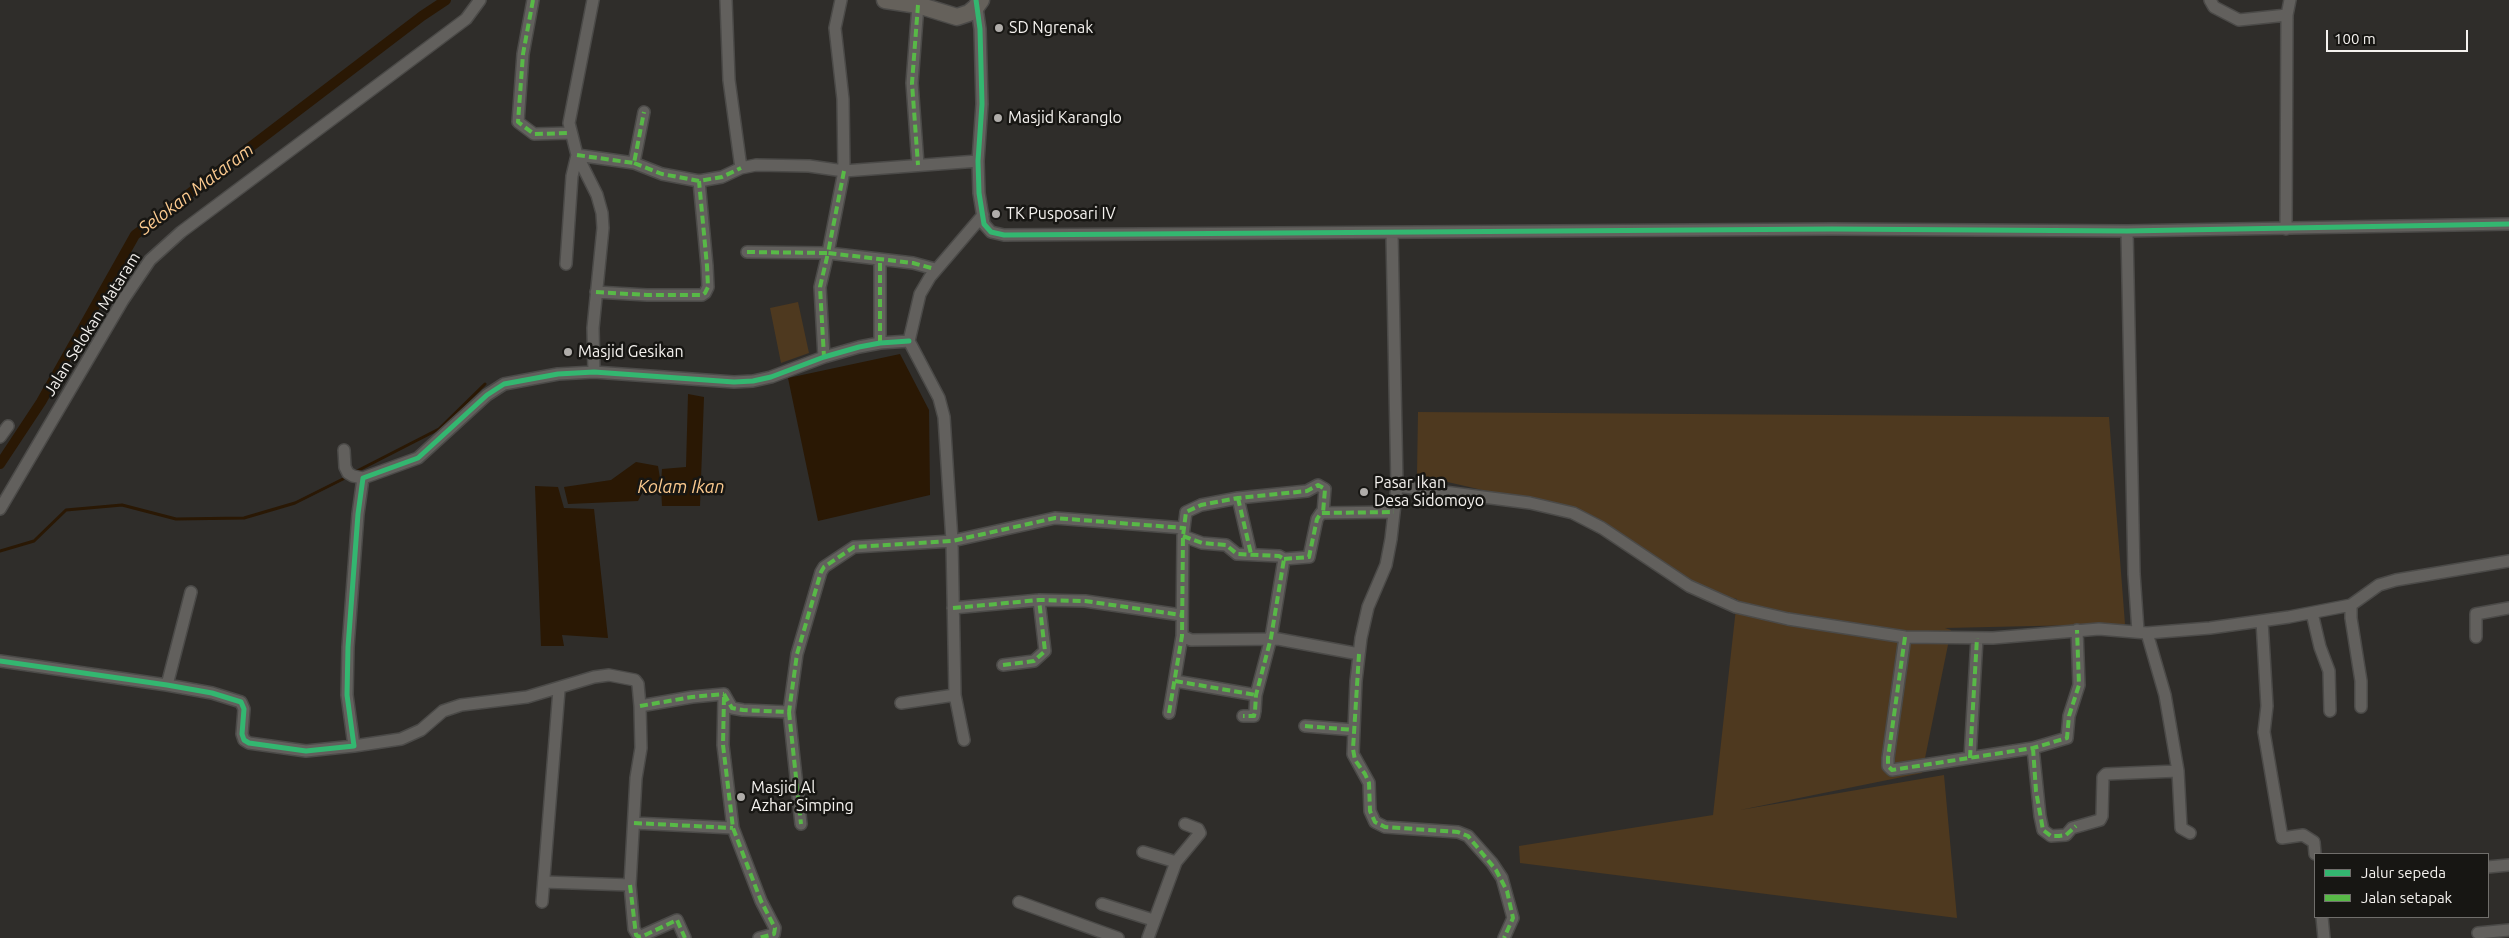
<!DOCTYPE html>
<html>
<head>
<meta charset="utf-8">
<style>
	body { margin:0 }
	#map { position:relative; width:2509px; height:938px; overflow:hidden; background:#2f2d2a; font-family:Ubuntu,sans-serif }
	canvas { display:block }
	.legend { position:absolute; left:2314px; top:853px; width:175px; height:65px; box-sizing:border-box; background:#171613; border:1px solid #706e6b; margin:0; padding:6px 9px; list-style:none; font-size:15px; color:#f5f2ef }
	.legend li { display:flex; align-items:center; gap:10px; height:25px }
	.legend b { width:25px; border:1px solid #706e6b }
	.scale { position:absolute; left:2326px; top:30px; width:142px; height:22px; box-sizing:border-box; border:2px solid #f5f2ef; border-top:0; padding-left:6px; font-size:15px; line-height:18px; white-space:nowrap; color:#f5f2ef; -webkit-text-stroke:4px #171613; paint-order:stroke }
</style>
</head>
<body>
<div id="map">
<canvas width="2509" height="938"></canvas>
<ul class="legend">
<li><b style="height:6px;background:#33b770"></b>Jalur sepeda</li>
<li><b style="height:6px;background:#58b947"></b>Jalan setapak</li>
</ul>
<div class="scale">100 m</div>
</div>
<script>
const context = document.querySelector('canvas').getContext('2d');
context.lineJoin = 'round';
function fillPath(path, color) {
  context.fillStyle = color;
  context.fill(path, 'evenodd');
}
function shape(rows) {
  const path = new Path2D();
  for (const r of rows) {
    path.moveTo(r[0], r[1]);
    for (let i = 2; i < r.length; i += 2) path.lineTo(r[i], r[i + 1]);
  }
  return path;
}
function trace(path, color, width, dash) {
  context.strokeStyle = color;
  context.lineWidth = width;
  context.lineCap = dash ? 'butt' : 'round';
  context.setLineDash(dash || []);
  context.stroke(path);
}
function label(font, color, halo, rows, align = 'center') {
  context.font = font + ' Ubuntu,sans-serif';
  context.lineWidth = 5;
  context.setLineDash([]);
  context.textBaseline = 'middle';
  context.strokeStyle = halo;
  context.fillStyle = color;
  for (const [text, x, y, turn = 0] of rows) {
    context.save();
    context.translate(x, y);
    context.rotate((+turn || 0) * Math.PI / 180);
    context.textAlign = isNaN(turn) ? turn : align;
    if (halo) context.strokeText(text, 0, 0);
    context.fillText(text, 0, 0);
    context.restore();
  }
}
fillPath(shape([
	[798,302,809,353,781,363,770,308],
	[1418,412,2109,417,2125,624,1945,628,1951,630,1922,773,1740,810,1944,775,1957,918,1520,863,1519,846,1713,815,1737,599,1712,594,1591,515,1417,475]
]), '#4e391f');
fillPath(shape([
	[900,354,929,410,930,495,818,521,788,378],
	[688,394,704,397,700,506,662,506,661,488,644,489,638,501,568,504,564,487,611,480,636,462,658,466,661,484,662,469,686,467],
	[535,486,558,487,564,508,594,509,608,638,562,635,564,646,541,646]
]), '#2a1804');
trace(shape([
	[357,471,439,429,485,384],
	[0,551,34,541,66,510,122,505,176,519,244,518,295,503,343,479]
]), '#2a1804', 3);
trace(shape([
	[0,464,41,402,135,235,422,16,446,0]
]), '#2a1804', 10);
const minor = shape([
	[533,0,523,54,518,122,534,134,570,133],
	[593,0,569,123,577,155,597,195,602,213,603,228,593,328,594,372],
	[726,0,729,80,741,168],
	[841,0,835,28,843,99,844,171,978,161],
	[2210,0,2214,7,2239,20,2287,15],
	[976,1,980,29,982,104,978,161,979,193,984,224,991,232,1004,235,1832,229,2127,231,2509,224],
	[918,5,912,83,918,165],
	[634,163,662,174,699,181,722,177,741,168,756,165,809,166,844,171,828,253,913,263,935,269],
	[2286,229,2287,15,2290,0],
	[2127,231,2134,574,2138,631],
	[1392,233,1397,486,1391,539,1386,565,1368,607,1361,638,1356,681,1353,754,1369,783,1370,811,1375,822,1385,827,1458,832,1468,836,1492,863,1502,878,1513,918,1504,938],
	[747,252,828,253,820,287,824,357],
	[566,264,572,176,577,155,634,163,644,112],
	[596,292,647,295,702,295,705,293,708,287,707,266,699,181],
	[880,343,880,260],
	[0,437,8,426],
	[344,450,345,467,348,473,353,476,363,478],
	[1397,486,1530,503,1573,513,1602,528,1689,586,1736,607,1788,619,1905,637,1993,638,2099,629,2147,633,2210,628,2289,617,2351,605,2379,585,2396,580,2509,561],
	[1238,498,1251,554],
	[0,509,123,300,150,260,181,232,466,19,480,0],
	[1183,536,1202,543,1226,545,1237,554,1279,556,1284,559,1271,638,1256,695,1255,711,1254,716,1243,716],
	[1284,559,1309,557,1317,519,1321,513,1394,512],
	[2351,605,2351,618,2361,681,2361,707],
	[953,608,1039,600,1085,601,1181,615],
	[2312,613,2320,647,2329,671,2330,711],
	[2262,621,2267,706,2264,732,2282,838,2303,835,2314,842,2315,854],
	[1182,636,1191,640,1278,639,1359,654],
	[1905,637,1888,758,1888,766,1892,770,2033,748,2067,738,2069,716,2079,685,2077,630],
	[2476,637,2476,614,2509,608],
	[0,661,167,685,212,693,241,702,244,709,242,734,244,740,249,743,306,751,354,746,347,695,348,647,358,514,363,478,418,458,487,395,504,384,558,374,594,372,734,382,753,381,771,377,824,357,859,347,880,343,909,341],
	[1003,665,1034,661,1045,651,1039,600],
	[1175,681,1256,695],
	[167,685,191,592],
	[724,694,732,708,743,710,789,712,797,654,821,572,824,567,854,547,952,541,1055,518,1184,528],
	[724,696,723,745,733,828,761,901,775,928,774,934,759,938],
	[901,703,955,695],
	[640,706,692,697,724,694],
	[789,712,801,824],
	[1169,713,1182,636,1183,536,1186,512,1201,505,1238,498,1307,491,1318,485,1325,489,1323,513],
	[1305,726,1354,730],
	[964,740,955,695,952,541,944,417,939,398,909,341,920,294,930,277,983,215],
	[354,746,401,739,421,730,443,711,461,705,527,697,594,677,609,675,635,680,638,684,640,706,641,748,636,778,630,885,634,929,639,937,677,920,685,938],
	[2033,748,2040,816,2043,830,2051,836,2066,835,2072,828,2100,820,2102,816,2103,777,2106,774,2178,771,2165,695,2147,633],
	[1970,758,1977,638],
	[2178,771,2181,828,2190,833],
	[634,823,733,828],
	[1143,852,1176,862],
	[2488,867,2509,865],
	[544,882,630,885],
	[542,902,559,690],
	[1019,902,1118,938],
	[1102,904,1153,920],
	[2322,917,2324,938],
	[2478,933,2509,930],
	[1148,938,1176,862,1200,833,1198,829,1185,824]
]);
const secondary = shape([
	[885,0,918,5,957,17,969,13,976,7,981,0]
]);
trace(minor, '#4b4a48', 14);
trace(secondary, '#4b4a48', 19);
trace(minor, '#62605d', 11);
trace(secondary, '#65615b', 16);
trace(shape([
	[533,0,523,54,518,122,534,134,570,133],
	[918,5,912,83,918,165],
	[577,155,634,163,644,112],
	[634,163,662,174,699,181,722,177,741,168],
	[844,171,828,253,913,263,935,269],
	[747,252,828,253,820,287,824,357],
	[596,292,647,295,702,295,705,293,708,287,707,266,699,181],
	[880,343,880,260],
	[1238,498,1251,554],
	[1183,536,1202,543,1226,545,1237,554,1279,556,1284,559,1271,638,1256,695,1255,711,1254,716,1243,716],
	[1284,559,1309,557,1317,519,1321,513,1394,512],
	[953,608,1039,600,1085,601,1181,615],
	[1905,637,1888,758,1888,766,1892,770,2033,748,2067,738,2069,716,2079,685,2077,630],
	[1359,654,1353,749,1355,760,1365,774,1369,783,1370,811,1375,822,1385,827,1458,832,1468,836,1496,870,1507,891,1513,918,1504,938],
	[1003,665,1034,661,1045,651,1039,600],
	[1175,681,1256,695],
	[724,694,732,708,743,710,789,712,797,654,821,572,824,567,854,547,952,541,1055,518,1184,528],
	[724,697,723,745,733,828,761,901,775,928,774,934,759,938],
	[640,706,692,697,724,694],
	[789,712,801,824],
	[1169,713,1182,636,1183,536,1186,512,1201,505,1238,498,1307,491,1318,485,1325,489,1323,513],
	[1305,726,1354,730],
	[2033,748,2036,791,2043,830,2051,836,2059,836,2066,835,2076,826],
	[1970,758,1977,638],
	[634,823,733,828],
	[630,885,636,935,639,937,643,936,677,920,685,938]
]), '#58b947', 4, [8, 4]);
trace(shape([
	[976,0,980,29,982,104,978,161,979,193,984,224,991,232,1004,235,1832,229,2127,231,2509,224],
	[0,661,167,685,212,693,241,702,244,709,242,734,244,740,249,743,306,751,354,746,347,695,348,647,358,514,363,478,418,458,487,395,504,384,558,374,594,372,734,382,753,381,771,377,824,357,859,347,880,343,909,341]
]), '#33b770', 5);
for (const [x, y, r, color] of [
	[999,28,5,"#b0adaa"],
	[998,118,5,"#b0adaa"],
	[996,214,5,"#b0adaa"],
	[568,352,5,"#b0adaa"],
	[1364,492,5,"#b0adaa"],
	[741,797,5,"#b0adaa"]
]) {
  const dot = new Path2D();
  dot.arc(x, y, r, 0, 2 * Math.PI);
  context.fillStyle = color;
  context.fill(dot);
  trace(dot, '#171613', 2);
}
label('16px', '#f5f2ef', '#171613', [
	["SD Ngrenak",1009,28],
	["Masjid Karanglo",1008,118],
	["TK Pusposari IV",1006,214],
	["Masjid Gesikan",578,352],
	["Pasar Ikan",1374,483],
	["Desa Sidomoyo",1374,501],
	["Masjid Al",751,788],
	["Azhar Simping",751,806]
], 'left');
label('16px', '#f5f2ef', '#171613', [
	["Jalan Selokan Mataram",92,324,-58]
]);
label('italic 18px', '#fbc98e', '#171613', [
	["Selokan Mataram",196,189,-37],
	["Kolam Ikan",681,487]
]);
</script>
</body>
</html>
